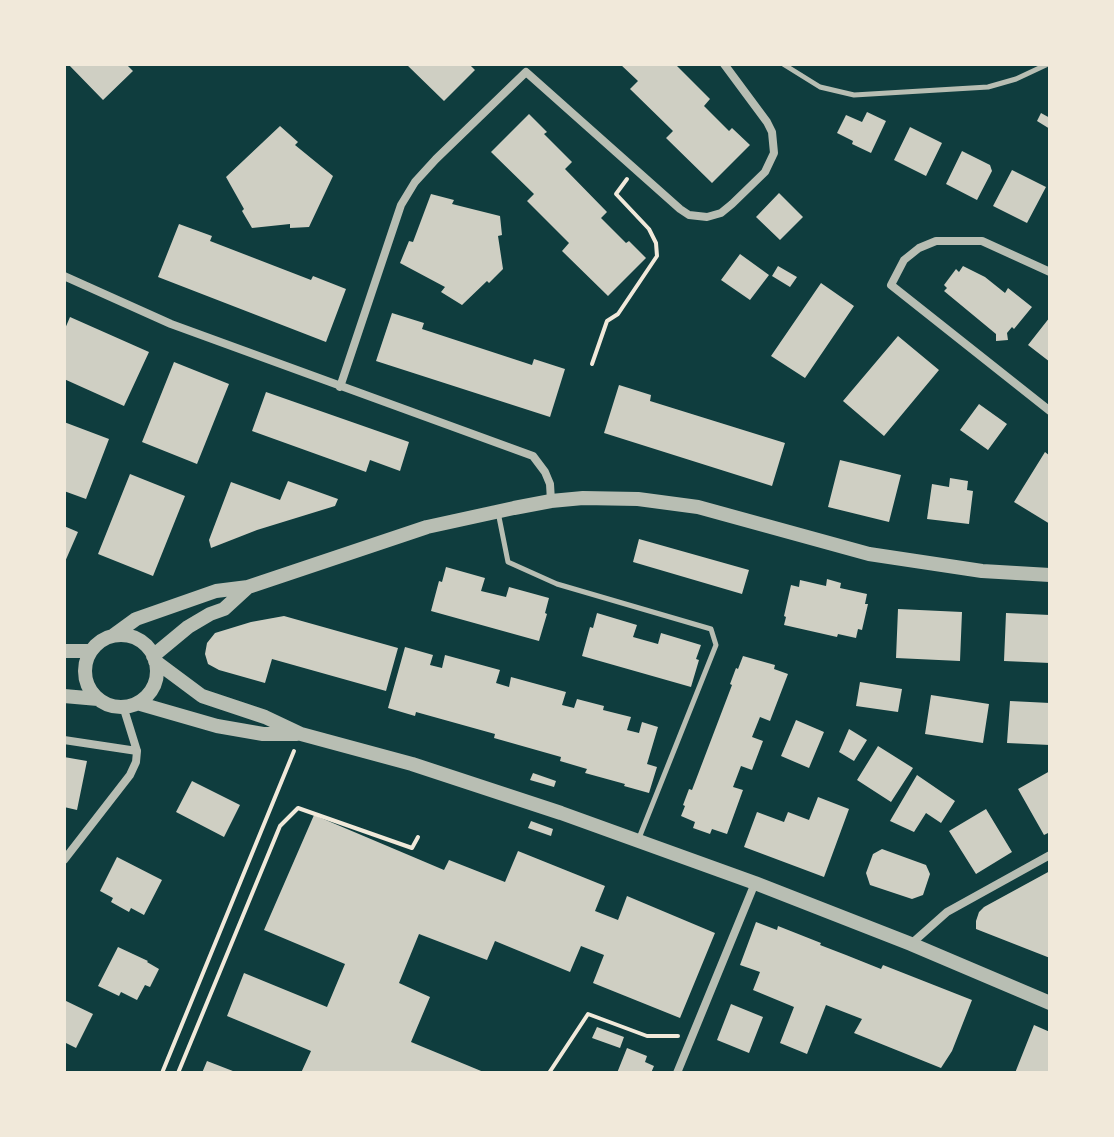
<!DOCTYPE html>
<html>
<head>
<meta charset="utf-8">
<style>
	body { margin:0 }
	#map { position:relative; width:1114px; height:1137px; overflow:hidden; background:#0f3d3e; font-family:"Source Serif 4",serif }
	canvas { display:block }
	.frame { position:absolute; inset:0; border:66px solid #f1e9da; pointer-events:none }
</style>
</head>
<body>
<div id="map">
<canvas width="1114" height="1137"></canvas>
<div class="frame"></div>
</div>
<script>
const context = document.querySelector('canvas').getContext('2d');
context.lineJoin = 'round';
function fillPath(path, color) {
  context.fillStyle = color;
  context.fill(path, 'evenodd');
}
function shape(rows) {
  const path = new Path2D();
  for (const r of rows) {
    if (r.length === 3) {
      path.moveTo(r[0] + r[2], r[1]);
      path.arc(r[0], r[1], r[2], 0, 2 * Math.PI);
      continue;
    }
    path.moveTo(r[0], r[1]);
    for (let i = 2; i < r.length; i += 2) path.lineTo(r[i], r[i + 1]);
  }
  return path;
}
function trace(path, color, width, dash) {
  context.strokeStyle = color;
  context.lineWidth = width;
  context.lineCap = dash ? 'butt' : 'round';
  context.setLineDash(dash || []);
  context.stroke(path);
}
fillPath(shape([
	[68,64,126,64,133,71,103,100],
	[406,64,469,64,475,70,444,101],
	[620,64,675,64,710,99,704,106,729,131,732,128,750,145,712,183,666,138,673,131,630,89,638,81],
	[867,112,886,121,871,153,852,144,853,141,837,133,846,115,862,122],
	[1041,113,1050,118,1050,129,1037,121],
	[529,114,547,132,544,134,572,162,565,169,607,212,601,218,626,243,629,241,646,258,608,296,562,251,569,243,527,201,534,194,491,152],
	[280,126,298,142,295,145,333,176,309,227,290,228,290,224,252,228,242,211,244,209,226,177],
	[910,127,942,143,926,176,894,160],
	[962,151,990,165,992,171,977,200,946,184],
	[1012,170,1046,187,1027,223,993,206],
	[779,193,803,217,780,240,756,217],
	[431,194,454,200,452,204,500,216,502,235,498,236,503,269,489,283,487,281,462,305,441,292,445,287,400,263,409,241,413,242],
	[179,224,212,236,210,241,311,280,313,276,346,289,326,342,158,277],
	[740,254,769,275,750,300,721,280],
	[778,266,797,277,790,287,772,276],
	[963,266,985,277,1005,293,1008,288,1032,307,1014,329,1012,327,1007,333,1008,340,996,341,996,334,944,291,947,288,944,285,956,269,959,272],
	[821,283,854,306,805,378,771,356],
	[392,313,424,323,422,329,532,365,534,359,565,369,550,417,376,361],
	[70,317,149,352,124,406,64,379,64,331],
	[1050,317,1050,362,1028,345],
	[898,336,939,370,884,436,843,401],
	[174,362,229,384,197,464,142,442],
	[619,385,651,395,650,401,785,443,772,486,604,433],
	[266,392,409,442,400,471,370,460,366,472,252,431],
	[979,404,1007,424,988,450,960,430],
	[64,422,109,439,86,499,64,491],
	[1045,452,1050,456,1050,524,1014,502],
	[840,460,901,475,889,522,828,507],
	[130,474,185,496,153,576,98,554],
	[950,478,968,481,967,490,973,491,969,524,927,519,932,484,949,487],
	[288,481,338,499,335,506,257,530,211,548,209,540,231,482,280,500],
	[64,526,78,532,64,564],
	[639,539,749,570,742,594,633,562],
	[446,567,485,578,481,591,506,597,509,587,549,598,545,613,547,614,539,641,431,611,439,581,442,582],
	[827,579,841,583,840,588,867,594,865,604,868,604,862,630,858,629,856,638,838,634,837,637,784,625,786,617,784,616,791,585,799,587,800,580,826,586],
	[898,609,962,612,960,661,896,658],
	[597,613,637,625,633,637,658,644,661,633,701,645,696,659,699,660,691,687,582,656,590,627,593,628],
	[1006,613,1050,615,1050,663,1004,661],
	[284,616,398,648,386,691,272,659,265,683,219,670,208,664,205,654,207,643,215,633,251,622],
	[405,647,433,655,430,665,442,668,445,655,500,670,496,683,509,687,511,677,566,692,562,705,574,708,577,699,604,706,603,710,631,717,627,730,639,733,642,722,658,727,647,764,657,767,649,793,624,786,625,784,585,773,587,769,560,761,561,757,494,738,495,734,416,712,415,716,388,708],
	[743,656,775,665,774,669,788,674,770,721,760,717,752,737,763,741,752,770,741,766,733,787,743,790,727,834,712,829,710,834,693,828,695,822,681,816,685,806,683,805,689,789,692,790,732,685,730,684,736,668,738,669],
	[860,682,902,689,898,712,856,706],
	[931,695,989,704,983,743,925,734],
	[1010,701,1050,703,1050,745,1007,743],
	[796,720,824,732,809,768,781,756],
	[849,729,867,740,854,761,839,752],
	[878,746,913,768,891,802,857,780],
	[64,757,87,761,77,810,64,807],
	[1050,771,1050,832,1044,835,1018,789],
	[533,773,556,781,554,787,530,780],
	[917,775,955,801,941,823,926,813,914,832,890,821],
	[192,781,240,805,224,837,176,812],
	[818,797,849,809,824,877,744,847,757,812,784,822,788,812,809,820],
	[986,809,1012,852,976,874,949,831],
	[314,815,444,870,449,860,505,882,518,851,605,886,595,911,618,920,627,896,715,933,680,1018,593,983,604,955,581,946,570,972,495,941,487,960,419,934,399,983,430,997,411,1042,486,1073,301,1073,311,1051,227,1016,244,973,327,1007,345,964,264,930],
	[531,821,553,829,551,836,528,828],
	[882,849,926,865,930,874,923,895,912,899,870,885,866,873,873,854],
	[117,857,162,880,144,915,131,908,129,912,111,902,113,898,100,891],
	[1050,871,1050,958,976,929,976,921,979,912,984,907],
	[756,922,777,930,778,926,821,943,820,945,846,955,881,969,883,965,972,1000,952,1051,941,1068,854,1033,862,1019,826,1005,807,1054,780,1043,794,1007,753,990,760,972,740,965],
	[118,947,148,961,147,962,159,969,150,987,145,985,137,1000,121,992,119,996,98,986],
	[64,1000,93,1014,76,1048,64,1042],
	[731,1004,763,1017,749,1053,717,1040],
	[1034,1025,1050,1032,1050,1073,1015,1073],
	[597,1027,624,1037,620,1048,592,1038],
	[627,1048,647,1056,645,1062,654,1066,651,1073,617,1073],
	[207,1061,238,1073,202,1073]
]), '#cfcfc3');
trace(shape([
	[592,364,607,321,618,314,657,256,656,243,649,229,616,194,627,179],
	[162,1073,294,751],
	[178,1073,280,826,298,808,412,848,418,837],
	[549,1073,588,1014,647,1036,678,1036]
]), '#f1e9da', 4);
trace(shape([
	[783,64,820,87,854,95,988,87,1016,79,1048,64],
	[498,512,508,562,557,584,711,629,716,645,639,838]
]), '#b8beb3', 5);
trace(shape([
	[1050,272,982,241,936,241,919,248,904,260,891,285,1050,411],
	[64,276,171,324,533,456,545,472,550,484,551,501],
	[340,387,401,205,415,182,436,159,526,72,680,209,689,215,707,217,721,213,732,204,765,172,774,153,772,132,767,122,724,64],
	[64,740,137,751],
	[64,860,130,775,136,762,137,751,123,706],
	[911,944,947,912,1050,855],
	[677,1073,755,883]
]), '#b8beb3', 8);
trace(shape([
	[114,635,136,619,216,591,248,587,427,527,514,508,551,501,583,498,638,499,698,507,869,554,982,571,1050,575],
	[121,671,36],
	[64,651,90,651],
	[153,656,188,627,210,614,224,609,248,587],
	[155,661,202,696,265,717,301,734,412,764,561,813,755,883,911,944,1050,1003],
	[64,696,98,699],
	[137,703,217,726,263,734,297,734]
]), '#b8beb3', 14);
</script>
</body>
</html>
